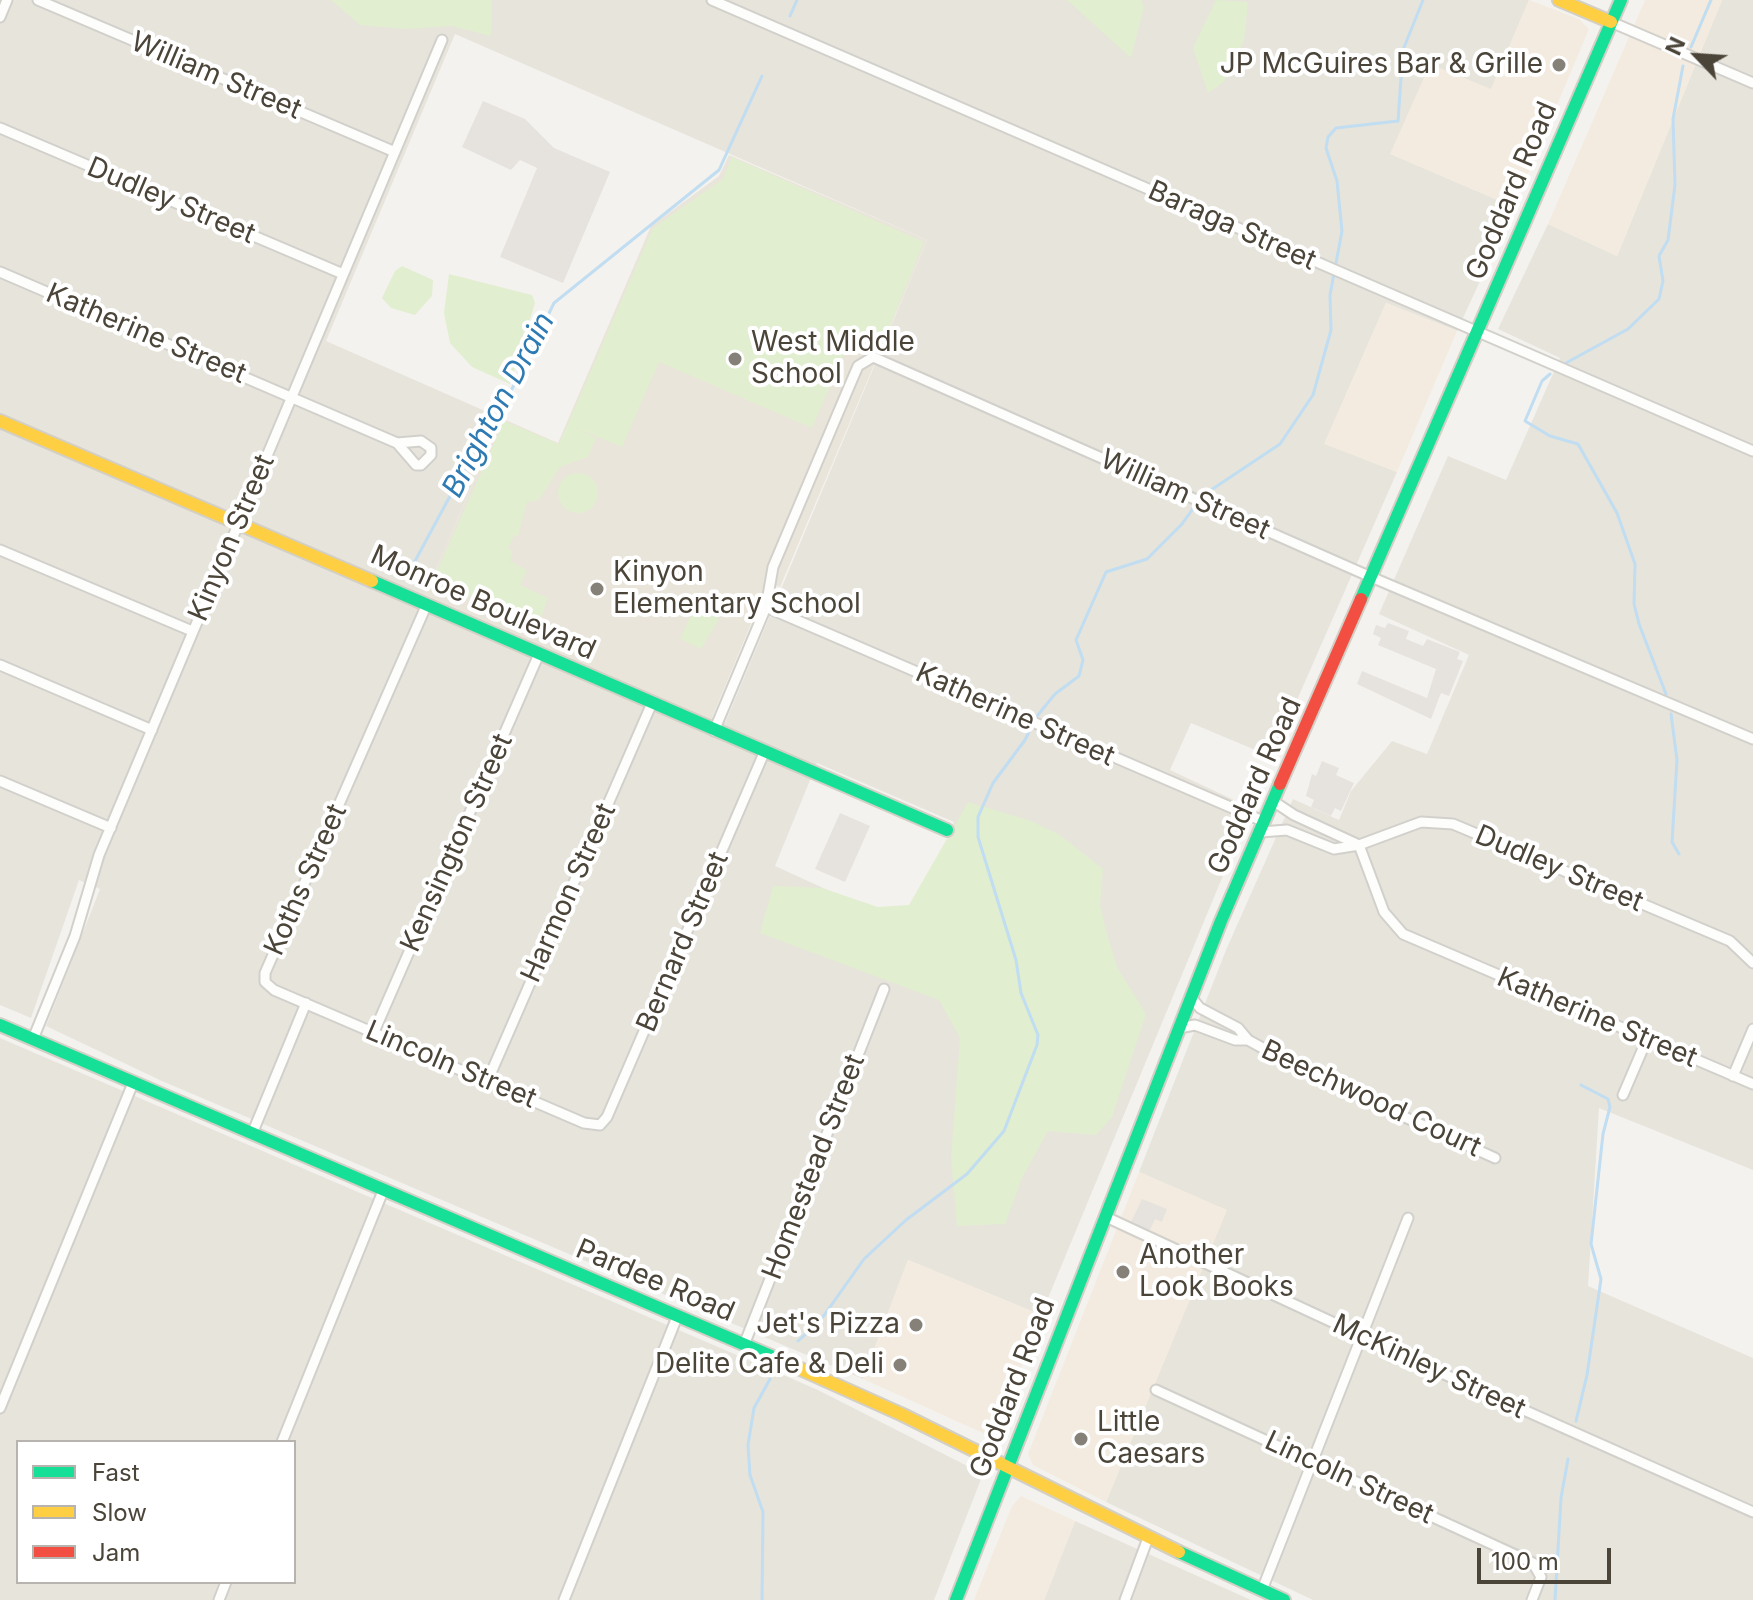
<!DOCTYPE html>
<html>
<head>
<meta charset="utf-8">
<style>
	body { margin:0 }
	#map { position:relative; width:1753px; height:1600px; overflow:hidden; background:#f4f2ee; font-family:Inter,sans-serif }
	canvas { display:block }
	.legend { position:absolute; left:16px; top:1440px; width:280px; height:144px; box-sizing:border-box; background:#fff; border:2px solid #b7b4b0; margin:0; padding:10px 14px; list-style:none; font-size:24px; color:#4b4439 }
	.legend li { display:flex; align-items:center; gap:16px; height:40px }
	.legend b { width:40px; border:2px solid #b7b4b0 }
	.north { position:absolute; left:1657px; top:16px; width:80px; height:80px; -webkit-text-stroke:6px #fff; paint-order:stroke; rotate:295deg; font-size:22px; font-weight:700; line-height:32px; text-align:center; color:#4b4439 }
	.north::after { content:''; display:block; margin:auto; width:28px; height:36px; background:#4b4439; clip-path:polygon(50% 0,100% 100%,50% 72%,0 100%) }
	.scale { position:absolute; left:1477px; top:1548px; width:134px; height:36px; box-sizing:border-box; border:4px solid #4b4439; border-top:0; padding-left:10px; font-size:24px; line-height:28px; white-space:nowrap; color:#4b4439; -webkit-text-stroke:6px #fff; paint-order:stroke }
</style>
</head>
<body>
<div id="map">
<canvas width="1753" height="1600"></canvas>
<ul class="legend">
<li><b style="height:10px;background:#16e098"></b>Fast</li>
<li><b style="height:10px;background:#ffcf43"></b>Slow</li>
<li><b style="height:10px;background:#f24e42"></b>Jam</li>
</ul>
<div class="north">N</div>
<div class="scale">100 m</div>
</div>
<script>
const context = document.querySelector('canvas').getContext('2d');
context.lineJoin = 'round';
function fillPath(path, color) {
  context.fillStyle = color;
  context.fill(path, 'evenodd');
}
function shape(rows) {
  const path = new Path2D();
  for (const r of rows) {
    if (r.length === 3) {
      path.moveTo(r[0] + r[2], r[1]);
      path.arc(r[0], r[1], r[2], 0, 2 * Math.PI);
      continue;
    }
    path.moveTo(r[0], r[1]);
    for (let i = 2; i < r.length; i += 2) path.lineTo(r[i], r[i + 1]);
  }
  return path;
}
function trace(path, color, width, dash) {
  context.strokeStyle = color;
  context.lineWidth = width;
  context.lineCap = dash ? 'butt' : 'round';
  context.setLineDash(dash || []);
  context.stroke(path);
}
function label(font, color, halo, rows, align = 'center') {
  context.font = font + ' Inter,sans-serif';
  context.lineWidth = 8;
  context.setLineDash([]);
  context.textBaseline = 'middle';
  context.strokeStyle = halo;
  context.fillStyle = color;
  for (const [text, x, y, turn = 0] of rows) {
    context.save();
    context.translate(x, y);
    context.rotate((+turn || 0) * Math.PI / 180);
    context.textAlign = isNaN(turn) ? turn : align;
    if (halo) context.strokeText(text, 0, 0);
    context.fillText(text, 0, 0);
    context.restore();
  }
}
fillPath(shape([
	[0,0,1529,0,1491,90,1391,154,1514,207,1457,331,1386,303,1325,443,1397,472,1272,757,1191,723,1170,770,1251,808,1041,1315,908,1260,863,1379,162,1081,46,1026,100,889,79,880,31,1018,0,1005],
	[455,34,927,240,725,723,425,595,501,418,326,341],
	[817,763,954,822,911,928,775,866],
	[1722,0,1753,0,1753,1170,1599,1108,1588,1286,1753,1358,1753,1600,1313,1600,1106,1502,1226,1210,1139,1172,1226,950,1293,799,1339,820,1351,791,1392,741,1427,754,1469,655,1379,614,1448,456,1506,480,1560,358,1498,329,1548,224,1617,256],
	[0,1038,818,1390,983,1474,934,1600,0,1600],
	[18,1442,294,1442,294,1582,18,1582],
	[1075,1521,1251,1600,1044,1600]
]), '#e7e4dc');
fillPath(shape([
	[1529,0,1579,19,1589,29,1514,207,1390,154,1430,64,1491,89],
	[1645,0,1722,0,1617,256,1548,224],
	[1386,303,1457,331,1397,472,1324,444],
	[1139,1172,1227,1210,1106,1502,1033,1465,1028,1454],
	[908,1260,1041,1315,994,1438,863,1379],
	[1021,1496,1075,1521,1044,1600,974,1600,1012,1506]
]), '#f3ebdf');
fillPath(shape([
	[729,155,927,240,780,587,768,583,711,720,425,595,501,418,558,443,651,226,719,176]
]), '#eae5da');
fillPath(shape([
	[331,0,492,0,491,36,452,26,405,29,360,25],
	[1067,0,1141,0,1144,6,1131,58],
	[1216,0,1248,2,1244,40,1224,82,1208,93,1193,48],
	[732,157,924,242,883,343,854,331,812,428,659,362,622,447,575,428,596,438,588,457,560,467,539,500,527,502,518,536,514,535,509,547,505,547,513,551,510,561,527,570,520,585,548,598,538,626,433,580,504,421,559,444,653,228,723,179],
	[402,266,433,280,432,296,415,315,391,308,382,298,395,271],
	[449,274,532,295,535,303,510,384,472,367,450,343,444,313],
	[578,493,20],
	[695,606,716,613,719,619,701,649,680,639],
	[968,802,1031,821,1060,835,1103,869,1100,904,1106,931,1117,967,1146,1014,1112,1117,1096,1135,1048,1131,1022,1178,1005,1224,957,1226,951,1158,960,1038,939,1000,760,933,773,886,822,888,878,907,909,905]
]), '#e1eecf');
fillPath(shape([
	[483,101,525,119,554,148,610,172,563,283,500,257,537,168,520,160,511,170,462,147],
	[1388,623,1409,631,1406,639,1423,646,1427,639,1460,652,1457,659,1463,661,1449,696,1441,693,1431,719,1357,684,1362,671,1427,698,1436,669,1378,645,1381,638,1373,634,1376,625,1385,628],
	[1322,761,1339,768,1336,775,1354,783,1341,811,1335,808,1331,816,1311,807,1314,800,1306,796,1312,774,1316,776],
	[840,813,870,826,845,882,815,869],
	[1142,1199,1167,1209,1162,1222,1155,1219,1150,1230,1131,1222]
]), '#e6e3df');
trace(shape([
	[790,16,797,0],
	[1691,47,1711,0],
	[1566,363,1628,329,1659,299,1663,281,1659,256,1668,240,1675,185,1673,119,1683,66],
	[1550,374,1542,381,1525,421,1550,436,1578,444,1617,513,1635,564,1634,604,1639,624,1666,694],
	[408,574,463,472,487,440,554,303,719,170,762,76],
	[1671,714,1677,760,1672,842,1679,854],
	[798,1341,820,1321,864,1259,906,1220,967,1174,1004,1131,1037,1045,1038,1035,1021,993,1016,960,978,837,978,817,993,783,1025,740,1037,716,1055,694,1079,676,1083,660,1076,640,1106,572,1147,559,1182,524,1202,496,1280,444,1313,395,1331,330,1330,295,1342,231,1337,181,1326,148,1328,137,1336,128,1398,121,1403,50,1423,0],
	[1576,1421,1587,1375,1601,1279,1591,1244,1603,1134,1610,1107,1608,1099,1581,1085],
	[762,1600,763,1512,750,1475,748,1445,754,1408,770,1379],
	[1555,1600,1561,1498,1568,1459]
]), '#c0ddf1', 3);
const street = shape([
	[38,0,395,152],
	[712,0,1753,451],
	[0,17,7,0],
	[1611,22,1753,83],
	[0,128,343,274],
	[0,272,397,443,416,465,421,465,431,455,431,448,421,441,397,443],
	[0,550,192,631],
	[427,604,265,973,265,982,274,990,584,1123,600,1125,607,1117,764,753],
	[766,607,1265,822],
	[0,665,152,730],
	[714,731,766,607,773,567,849,387,858,366,873,357,1371,577,1753,739],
	[0,781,111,828],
	[1261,832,1287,830,1334,849,1359,845,1294,815,1273,801],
	[1753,963,1730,941,1453,824,1421,822,1359,845,1384,912,1403,934,1753,1084],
	[1179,1028,1195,1025,1235,1040,1248,1040,1238,1028,1200,1008,1191,997],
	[374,1032,539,654],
	[33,1039,75,936,99,855,442,40],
	[1248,1040,1312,1075,1495,1158],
	[1733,1076,1753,1029],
	[487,1082,652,703],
	[1623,1095,1647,1039],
	[252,1134,306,1003],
	[1106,1217,1472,1387,1753,1512],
	[744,1345,884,989],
	[1156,1390,1533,1563,1541,1577,1532,1600],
	[0,1408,133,1083],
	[282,1442,383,1191],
	[1262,1590,1408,1218],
	[219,1600,226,1582],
	[564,1600,677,1317],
	[1125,1600,1148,1538]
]);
const fast = shape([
	[372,581,947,830],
	[1361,599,1621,0],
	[0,1025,785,1362],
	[1179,1552,1284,1600],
	[956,1600,1221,921,1280,784]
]);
const slow = shape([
	[1559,0,1611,22],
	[0,421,372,581],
	[785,1362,903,1415,1179,1552]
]);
const jam = shape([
	[1280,784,1361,599]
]);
trace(street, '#d2d0cb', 13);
trace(fast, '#d3cfc5', 16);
trace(slow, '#d3cfc5', 16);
trace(jam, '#d3cfc5', 16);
trace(street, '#fdfdfc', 9);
trace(fast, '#16e098', 12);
trace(slow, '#ffcf43', 12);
trace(jam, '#f24e42', 12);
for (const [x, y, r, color] of [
	[1559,65,8,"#868178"],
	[735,359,8,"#868178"],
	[597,589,8,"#868178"],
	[1123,1272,8,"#868178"],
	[916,1325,8,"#868178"],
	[900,1365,8,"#868178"],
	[1081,1439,8,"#868178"]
]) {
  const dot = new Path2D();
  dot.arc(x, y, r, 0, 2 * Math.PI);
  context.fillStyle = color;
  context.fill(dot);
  trace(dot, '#fff', 3);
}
label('28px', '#4b4439', '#fff', [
	["JP McGuires Bar & Grille",1543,65,"right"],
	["West Middle",751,343],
	["School",751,375],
	["Kinyon",613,573],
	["Elementary School",613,605],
	["Another",1139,1256],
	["Look Books",1139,1288],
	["Jet's Pizza",900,1325,"right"],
	["Delite Cafe & Deli",884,1365,"right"],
	["Little",1097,1423],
	["Caesars",1097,1455]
], 'left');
label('28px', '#4b4439', '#fff', [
	["William Street",216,76,23],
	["Goddard Road",1512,191,-67],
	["Dudley Street",171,201,23],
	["Baraga Street",1232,226,24],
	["Katherine Street",146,334,23],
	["William Street",1185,495,24],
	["Kinyon Street",232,538,-67],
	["Monroe Boulevard",483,603,24],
	["Katherine Street",1015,715,24],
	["Goddard Road",1255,786,-66],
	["Kensington Street",457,843,-66],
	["Dudley Street",1559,869,23],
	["Koths Street",306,880,-66],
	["Harmon Street",569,893,-66],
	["Bernard Street",683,942,-67],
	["Katherine Street",1597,1018,23],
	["Lincoln Street",451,1065,23],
	["Beechwood Court",1371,1099,25],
	["Homestead Street",814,1167,-69],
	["Pardee Road",655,1281,23],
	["McKinley Street",1429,1367,25],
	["Goddard Road",1013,1388,-69],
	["Lincoln Street",1349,1478,25]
]);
label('italic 30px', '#2e7ab2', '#fff', [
	["Brighton Drain",499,405,-62]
]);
</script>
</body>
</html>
